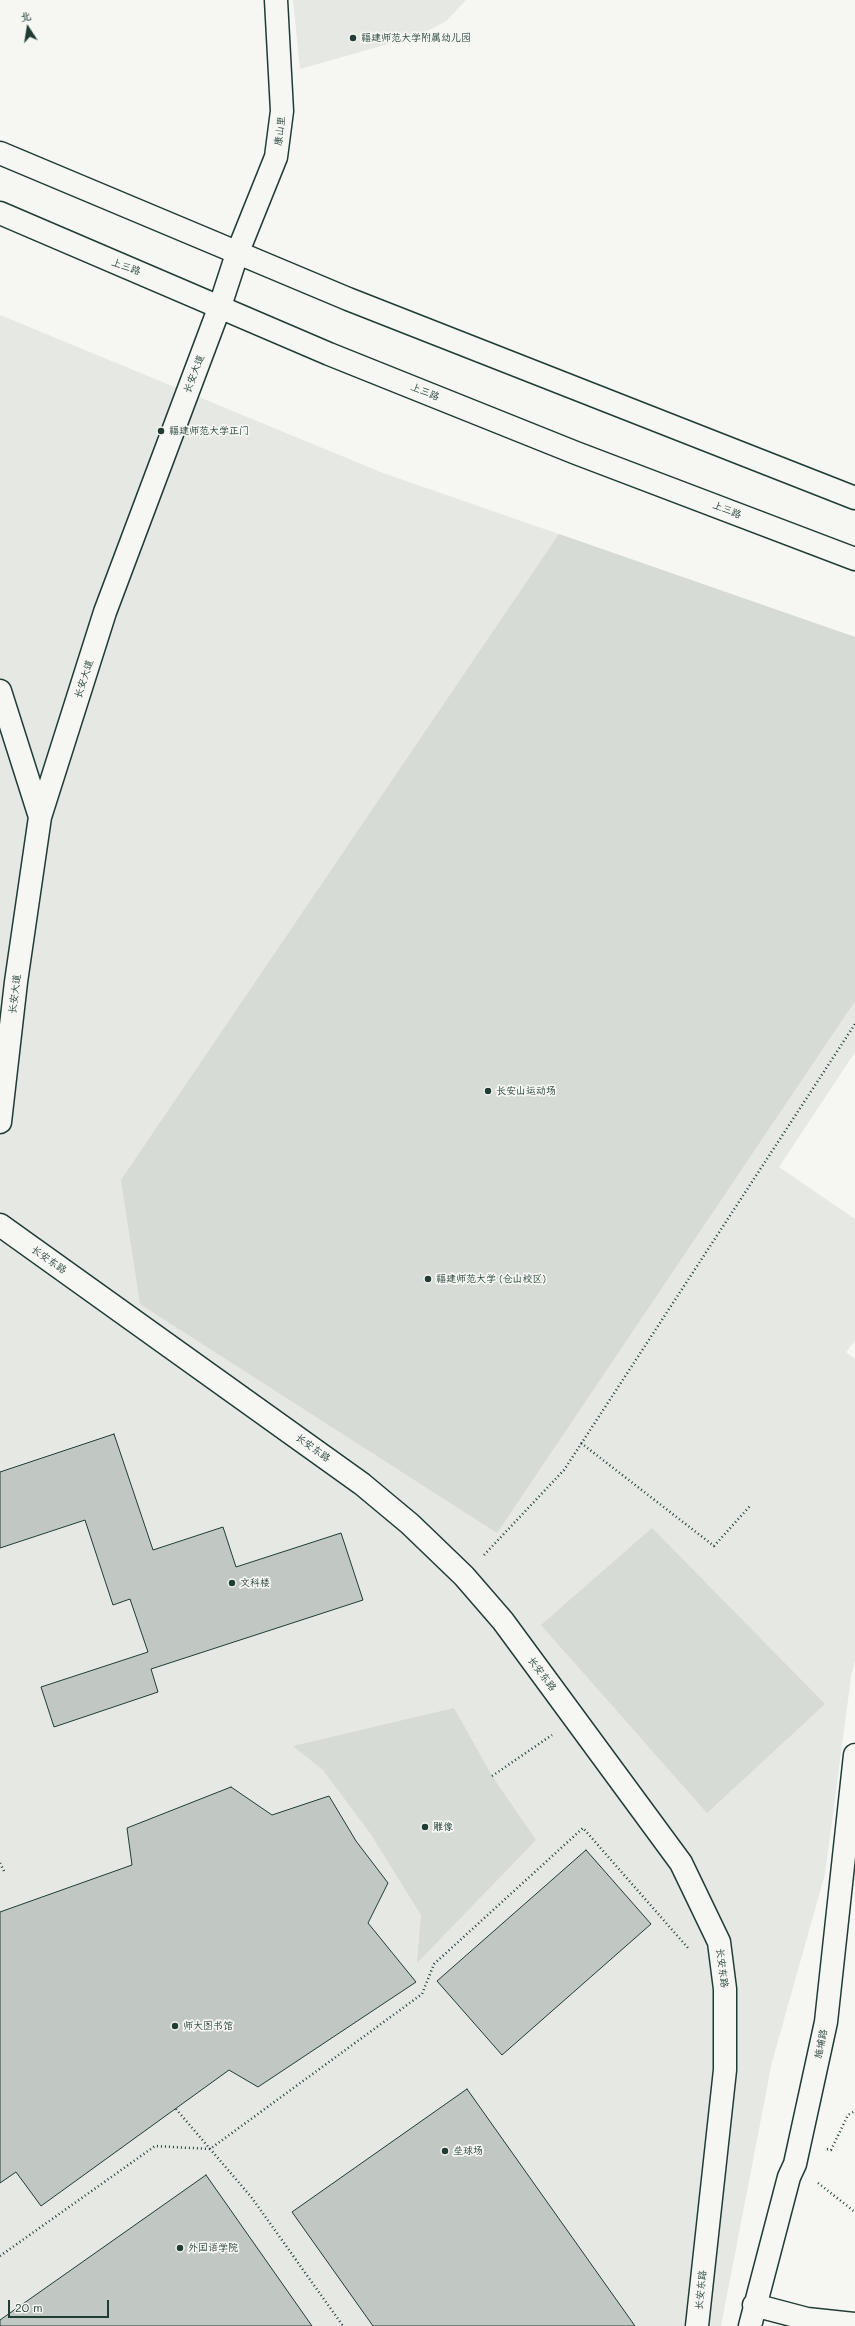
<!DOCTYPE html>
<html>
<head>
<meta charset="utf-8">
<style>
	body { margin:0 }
	#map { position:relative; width:855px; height:2326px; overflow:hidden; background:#f6f6f2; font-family:Mali,"LXGW WenKai TC",sans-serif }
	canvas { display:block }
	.north { position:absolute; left:8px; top:8px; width:40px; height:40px; -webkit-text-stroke:3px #f6f6f2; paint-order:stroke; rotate:348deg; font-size:11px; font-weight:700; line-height:16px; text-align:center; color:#1f3d34 }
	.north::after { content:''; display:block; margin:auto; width:14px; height:18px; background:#1f3d34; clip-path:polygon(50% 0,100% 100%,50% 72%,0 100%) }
	.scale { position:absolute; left:8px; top:2300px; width:101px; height:18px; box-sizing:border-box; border:2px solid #1f3d34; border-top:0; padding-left:5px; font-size:12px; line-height:14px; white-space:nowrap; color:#1f3d34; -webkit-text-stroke:3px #f6f6f2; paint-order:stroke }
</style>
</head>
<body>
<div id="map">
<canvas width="855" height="2326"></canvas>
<div class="north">北</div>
<div class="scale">20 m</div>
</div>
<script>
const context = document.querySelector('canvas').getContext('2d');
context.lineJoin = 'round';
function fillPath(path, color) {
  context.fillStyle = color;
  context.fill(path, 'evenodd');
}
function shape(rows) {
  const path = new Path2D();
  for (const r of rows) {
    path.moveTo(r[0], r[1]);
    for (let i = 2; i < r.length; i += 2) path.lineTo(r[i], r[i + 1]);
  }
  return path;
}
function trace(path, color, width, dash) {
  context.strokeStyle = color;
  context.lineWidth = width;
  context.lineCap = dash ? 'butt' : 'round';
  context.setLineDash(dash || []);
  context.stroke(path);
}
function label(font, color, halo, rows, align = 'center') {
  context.font = font + ' Mali,"LXGW WenKai TC",sans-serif';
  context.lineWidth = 3.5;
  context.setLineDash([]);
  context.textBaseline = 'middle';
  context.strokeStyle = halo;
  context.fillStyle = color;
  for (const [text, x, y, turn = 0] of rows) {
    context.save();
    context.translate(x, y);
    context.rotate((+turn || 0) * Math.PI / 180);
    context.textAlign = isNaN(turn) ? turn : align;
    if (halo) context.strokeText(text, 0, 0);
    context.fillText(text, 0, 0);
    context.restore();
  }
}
fillPath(shape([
	[293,0,466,0,446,21,420,35,300,69],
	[0,315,383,473,855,637,855,1052,779,1167,855,1219,855,1340,846,1352,855,1359,855,1660,851,1677,825,1874,772,2062,721,2326,0,2326]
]), '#e6e8e4');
fillPath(shape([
	[559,534,855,637,855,1001,497,1533,140,1304,121,1180],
	[652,1528,825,1704,707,1813,541,1625],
	[454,1708,492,1776,536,1840,417,1963,421,1915,370,1833,323,1770,293,1746]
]), '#d6dbd6');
const building = shape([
	[114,1434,153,1550,223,1527,236,1567,341,1533,363,1600,151,1669,158,1692,54,1727,41,1687,148,1652,130,1599,113,1605,85,1520,0,1548,0,1472,114,1434],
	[231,1787,272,1815,329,1796,356,1841,388,1883,368,1923,416,1982,258,2087,229,2070,41,2206,16,2172,0,2183,0,1912,132,1865,127,1828,231,1787],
	[586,1850,651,1924,502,2055,437,1981,586,1850],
	[467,2089,635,2326,373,2326,292,2212,467,2089],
	[206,2175,312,2326,0,2326,0,2320,206,2175]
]);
fillPath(building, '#c1c8c3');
trace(building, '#1f3d34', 1);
const minor = shape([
	[0,691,40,817],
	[0,1122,16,982,40,817,105,612,220,306,237,254,276,157,282,111,276,0],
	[0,1225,362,1484,410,1524,464,1576,503,1621,681,1863,719,1942,725,1989,725,2070,697,2326],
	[754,2305,807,2319,855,2324],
	[750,2326,789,2177,795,2164,826,2022,855,1755]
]);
const major = shape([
	[0,153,348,299,855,498],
	[0,213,329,354,576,453,855,559]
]);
trace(minor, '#1f3d34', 25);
trace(major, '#1f3d34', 25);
trace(shape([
	[581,1443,714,1546,750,1506],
	[484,1555,564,1470,855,1024],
	[492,1776,552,1735],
	[0,1863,4,1871],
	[176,2109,252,2198,343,2326],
	[827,2149,831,2150,848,2115,855,2111],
	[818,2183,855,2212],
	[0,2256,155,2146,210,2149,422,1994,434,1964,583,1828,688,1948]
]), '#1f3d34', 2.5, [1, 3]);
trace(minor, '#f6f6f2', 22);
trace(major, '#f6f6f2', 22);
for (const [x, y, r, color] of [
	[353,38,4,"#1f3d34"],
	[161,431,4,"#1f3d34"],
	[488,1091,4,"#1f3d34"],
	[428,1279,4,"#1f3d34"],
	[232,1583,4,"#1f3d34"],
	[425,1827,4,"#1f3d34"],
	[175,2026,4,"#1f3d34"],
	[445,2151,4,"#1f3d34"],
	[180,2248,4,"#1f3d34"]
]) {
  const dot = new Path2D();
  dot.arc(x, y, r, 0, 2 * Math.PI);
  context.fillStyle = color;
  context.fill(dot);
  trace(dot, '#f6f6f2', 1.5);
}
label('10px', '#1f3d34', '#f6f6f2', [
	["福建师范大学附属幼儿园",361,38],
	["福建师范大学正门",169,431],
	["长安山运动场",496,1091],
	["福建师范大学 (仓山校区)",436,1279],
	["文科楼",240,1583],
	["雕像",433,1827],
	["师大图书馆",183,2026],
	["垒球场",453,2151],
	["外国语学院",188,2248]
], 'left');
label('10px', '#1f3d34', '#f6f6f2', [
	["康山里",280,131,-83],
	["上三路",126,267,20],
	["长安大道",194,374,-69],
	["上三路",425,392,22],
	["上三路",727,510,21],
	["长安大道",84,679,-72],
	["长安大道",15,994,-83],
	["长安东路",49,1260,35],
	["长安东路",313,1448,36],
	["长安东路",542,1674,53],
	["长安东路",722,1968,83],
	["施埔路",821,2044,-78],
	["长安东路",701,2290,-84]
]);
</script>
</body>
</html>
